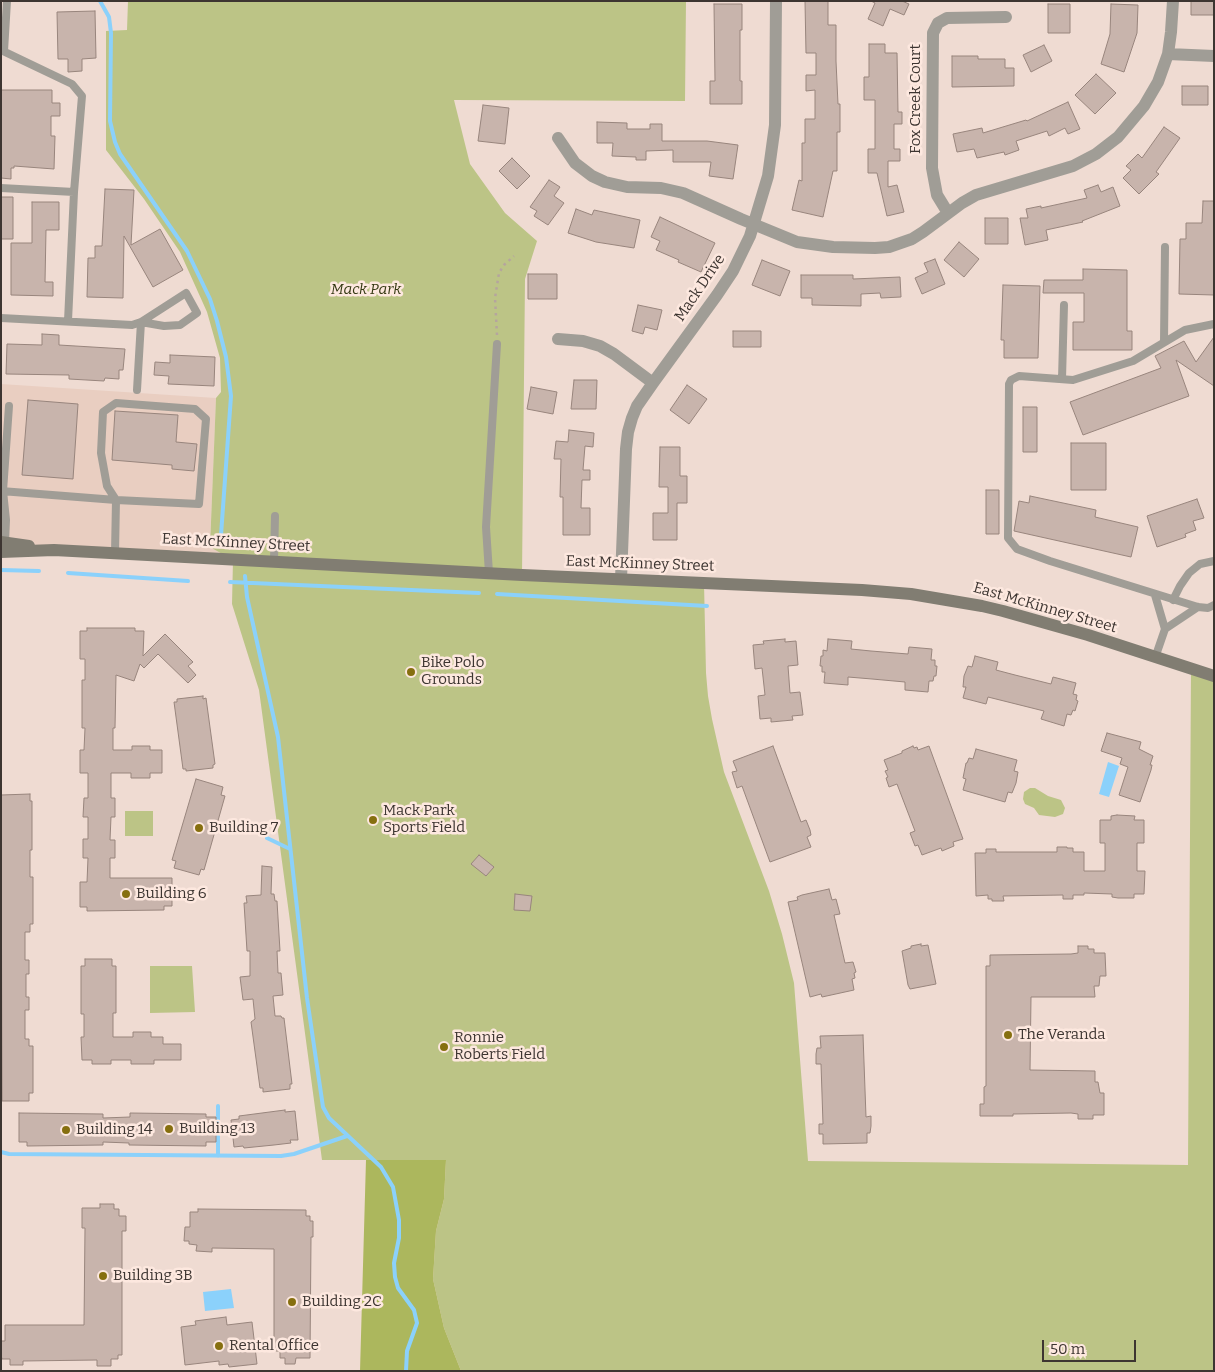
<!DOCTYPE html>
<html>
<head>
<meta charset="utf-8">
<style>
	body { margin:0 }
	#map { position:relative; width:1215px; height:1372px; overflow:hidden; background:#efdbd2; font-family:Bitter,serif }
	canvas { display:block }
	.frame { position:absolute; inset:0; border:2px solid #3d3531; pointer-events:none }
	.scale { position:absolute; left:1042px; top:1340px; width:94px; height:22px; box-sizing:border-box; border:2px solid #3d3531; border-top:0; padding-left:6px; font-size:15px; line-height:18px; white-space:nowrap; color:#3d3531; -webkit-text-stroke:4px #fde8df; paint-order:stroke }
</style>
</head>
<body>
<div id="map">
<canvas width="1215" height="1372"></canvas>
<div class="frame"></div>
<div class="scale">50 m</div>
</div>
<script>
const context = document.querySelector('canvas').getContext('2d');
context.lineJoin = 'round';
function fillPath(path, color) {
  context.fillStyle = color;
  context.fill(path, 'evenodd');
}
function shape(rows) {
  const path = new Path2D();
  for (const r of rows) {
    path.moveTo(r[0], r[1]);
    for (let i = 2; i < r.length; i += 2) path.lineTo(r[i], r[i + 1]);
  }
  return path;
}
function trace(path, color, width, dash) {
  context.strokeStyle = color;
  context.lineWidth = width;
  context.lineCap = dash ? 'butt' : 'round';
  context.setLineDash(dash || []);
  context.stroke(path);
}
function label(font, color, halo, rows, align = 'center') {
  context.font = font + ' Bitter,serif';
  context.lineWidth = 5;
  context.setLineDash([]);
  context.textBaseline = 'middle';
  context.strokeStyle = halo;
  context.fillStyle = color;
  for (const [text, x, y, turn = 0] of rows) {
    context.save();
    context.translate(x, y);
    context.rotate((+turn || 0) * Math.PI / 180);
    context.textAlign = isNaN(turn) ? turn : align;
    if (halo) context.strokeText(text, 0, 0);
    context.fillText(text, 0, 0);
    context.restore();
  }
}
fillPath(shape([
	[1,384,216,398,210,546,233,559,1,552]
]), '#e9cec1');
fillPath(shape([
	[128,1,686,1,685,101,454,100,470,164,505,213,537,241,525,279,522,575,704,583,706,673,708,696,712,719,724,772,769,891,782,934,794,983,808,1161,1188,1165,1191,670,1214,676,1214,1371,461,1371,444,1328,433,1279,436,1231,444,1199,446,1160,322,1160,259,690,232,604,233,560,210,547,216,398,221,392,220,358,207,312,180,252,144,199,106,150,106,31,127,30],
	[1030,788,1035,788,1048,796,1061,800,1065,808,1063,814,1055,817,1039,815,1034,808,1025,804,1023,799,1024,792],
	[125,811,153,811,153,836,125,836],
	[150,966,192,966,195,1012,150,1013]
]), '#bcc486');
fillPath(shape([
	[366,1160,446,1160,444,1199,436,1231,433,1279,444,1328,461,1371,360,1371]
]), '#acb75d');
fillPath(shape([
	[1108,762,1119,766,1109,797,1099,794],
	[231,1289,234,1308,205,1311,203,1292]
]), '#8bd1fb');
trace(shape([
	[100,1,109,17,111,33,110,121,115,142,120,154,187,251,210,299,217,321,226,357,231,396,221,535,223,538,243,540,246,543],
	[1,570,39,571],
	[68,573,188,581],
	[245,576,247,597,278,737,307,998,323,1107,329,1118,381,1167,393,1187,399,1220,399,1238,394,1263,395,1277,398,1288,414,1310,417,1323,407,1351,406,1371],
	[230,582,479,593],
	[497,594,707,606],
	[267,838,290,849],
	[218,1106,218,1156],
	[1,1152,9,1154,281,1156,294,1154,347,1136]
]), '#8bd1fb', 4);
const building = shape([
	[805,1,828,1,828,25,836,25,836,61,838,104,840,104,840,132,837,132,837,171,833,171,823,217,792,210,799,180,802,181,802,143,805,143,805,119,815,119,815,90,806,91,806,75,816,75,816,53,806,53,805,1],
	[871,1,902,1,909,4,904,15,890,9,883,26,868,19,875,3,871,1],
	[1191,1,1214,1,1214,15,1191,15,1191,1],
	[714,4,742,4,742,30,740,30,740,81,742,81,742,104,710,104,710,81,715,81,714,4],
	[1048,4,1070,4,1070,33,1048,33,1048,4],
	[1111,4,1138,5,1137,33,1124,72,1101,64,1110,34,1111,4],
	[95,11,96,58,82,59,82,71,68,72,68,59,58,59,57,12,95,11],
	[869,44,885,44,885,53,897,53,898,112,902,112,902,124,894,124,894,149,900,149,900,161,888,161,888,187,897,185,904,212,887,216,877,173,868,173,868,149,875,149,875,100,864,100,864,77,869,77,869,44],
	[1044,45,1052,61,1031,72,1023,55,1044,45],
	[952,56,978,56,978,59,1005,59,1005,68,1014,68,1014,86,952,87,952,56],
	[1096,74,1116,93,1095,114,1075,95,1096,74],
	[1182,86,1208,86,1208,105,1182,105,1182,86],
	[1,90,52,90,52,103,60,103,60,116,51,116,51,136,55,136,54,169,14,166,14,168,11,168,11,179,1,178,1,90],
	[1068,102,1080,129,1068,134,1065,128,1049,136,1047,131,1016,141,1019,150,1005,155,1004,152,977,158,974,149,957,152,953,134,982,128,983,133,1026,120,1027,121,1068,102],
	[483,105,509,108,505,144,478,141,483,105],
	[597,122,627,123,627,129,650,129,650,124,662,124,662,141,707,141,738,145,733,179,709,176,711,162,673,162,673,150,646,151,646,160,636,160,636,157,612,156,613,143,597,143,597,122],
	[1164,127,1180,138,1156,172,1159,174,1139,194,1123,178,1131,170,1126,166,1138,154,1142,158,1164,127],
	[512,158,530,176,517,189,499,171,512,158],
	[549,180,560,187,554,196,564,203,548,225,534,216,537,211,530,207,549,180],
	[1098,185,1101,192,1113,187,1120,206,1082,221,1083,222,1046,230,1048,240,1025,245,1020,218,1028,218,1026,209,1041,206,1041,208,1087,198,1084,190,1098,185],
	[105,189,134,190,131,245,160,229,183,270,153,287,124,236,123,298,87,297,88,258,95,258,95,246,102,246,105,189],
	[1,197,13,197,13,239,1,239,1,197],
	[1203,201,1214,201,1214,295,1179,294,1180,239,1186,239,1186,223,1202,223,1203,201],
	[32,202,59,202,59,230,46,230,45,282,53,282,53,296,11,295,11,243,32,243,32,202],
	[576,209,592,215,594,210,640,220,634,248,596,242,568,233,576,209],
	[660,217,715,243,701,272,678,262,679,260,656,250,660,241,651,237,660,217],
	[985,218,1008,218,1008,244,985,244,985,218],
	[959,242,979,259,964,277,944,260,959,242],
	[935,259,945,284,922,294,915,278,928,272,924,263,935,259],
	[762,260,790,271,780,296,752,285,762,260],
	[1083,269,1127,270,1127,331,1132,331,1132,350,1073,350,1073,322,1084,322,1084,293,1043,293,1044,280,1083,280,1083,269],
	[528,274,557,274,557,299,528,299,528,274],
	[801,275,853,275,853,279,900,277,901,297,881,298,880,293,861,294,861,306,812,305,812,298,801,298,801,275],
	[1003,285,1040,286,1038,358,1004,358,1004,340,1001,340,1003,285],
	[638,305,662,310,657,330,645,327,643,334,632,331,638,305],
	[733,331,761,331,761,347,733,347,733,331],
	[42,334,59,335,59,345,125,349,123,370,119,370,119,379,105,378,104,381,69,379,69,375,6,374,7,344,42,345,42,334],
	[1214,337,1214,386,1176,360,1189,396,1083,435,1070,402,1161,368,1155,356,1184,341,1196,362,1214,337],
	[170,355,215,357,214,386,168,384,169,376,154,375,155,362,170,363,170,355],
	[574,380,597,380,596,409,571,409,574,380],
	[687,385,707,399,689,424,670,410,687,385],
	[531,387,557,392,553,414,527,409,531,387],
	[28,400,78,404,73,479,22,475,28,400],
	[1023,407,1037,407,1037,452,1023,452,1023,407],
	[115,411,178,415,176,442,197,444,194,471,172,469,172,465,112,460,115,411],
	[569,430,594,433,593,447,585,446,583,470,590,470,590,480,582,480,581,508,590,508,590,535,563,535,563,497,560,497,561,459,554,459,556,441,568,442,569,430],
	[1071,443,1106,443,1106,490,1071,490,1071,443],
	[660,447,680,447,680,476,687,476,687,503,677,503,677,540,653,540,653,513,668,513,668,487,659,487,660,447],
	[986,490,999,490,999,534,986,534,986,490],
	[1030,496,1096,510,1095,517,1138,527,1131,557,1014,531,1019,501,1029,503,1030,496],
	[1197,499,1204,518,1193,521,1196,530,1185,534,1186,537,1157,547,1147,516,1197,499],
	[87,628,135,628,135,631,144,631,143,656,165,634,193,662,188,666,196,675,188,683,158,654,144,668,140,664,134,681,116,675,115,728,113,728,113,750,132,750,132,746,150,746,150,750,162,750,162,773,150,773,150,778,131,778,131,773,111,773,111,798,115,798,115,817,111,817,110,840,115,840,115,858,110,858,110,878,172,878,172,906,164,906,164,910,87,911,87,907,80,907,80,882,87,882,88,858,83,858,83,839,88,839,88,817,83,817,84,798,88,798,88,773,80,773,80,750,84,750,85,728,82,728,82,680,85,680,85,659,80,659,80,631,87,631,87,628],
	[785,639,785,642,796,641,798,665,788,666,790,693,800,692,803,715,792,716,793,720,771,722,771,718,760,719,758,696,765,695,762,668,755,669,753,645,764,644,763,641,785,639],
	[828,639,852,641,851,649,871,651,908,654,909,647,932,649,931,660,935,660,935,666,937,666,936,676,934,676,933,681,929,681,928,692,905,690,905,682,872,679,848,677,848,685,824,683,825,672,822,672,822,666,820,666,821,656,823,656,823,650,827,651,828,639],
	[975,656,998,662,996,670,1015,675,1051,684,1053,677,1076,683,1073,694,1077,695,1076,700,1078,701,1075,711,1073,710,1071,715,1067,714,1064,726,1041,719,1044,711,988,697,986,704,963,698,966,687,963,687,964,676,968,666,972,667,975,656],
	[203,696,203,699,206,698,215,764,213,765,213,768,186,771,186,769,183,769,174,702,177,702,177,699,203,696],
	[1107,733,1141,742,1139,749,1153,756,1150,765,1152,765,1151,770,1140,802,1119,795,1128,767,1120,764,1122,758,1101,751,1107,733],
	[773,746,801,822,806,820,810,830,811,835,807,837,811,847,770,862,742,786,737,788,732,772,737,771,733,761,773,746],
	[913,746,914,748,917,747,918,750,929,746,963,839,953,842,954,846,942,851,941,848,922,855,918,845,915,846,910,833,915,831,897,784,889,787,886,778,888,777,885,771,888,770,884,760,902,753,902,751,913,746],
	[976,749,1017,760,1014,771,1018,772,1016,783,1012,793,1008,792,1005,802,963,790,966,779,963,778,966,763,967,763,969,758,973,759,976,749],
	[196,779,223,787,221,795,225,796,204,870,201,869,199,875,174,868,176,861,172,860,196,779],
	[30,794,30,801,32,801,32,850,30,850,30,877,33,877,33,924,30,924,30,932,25,932,25,960,29,960,29,974,26,974,26,997,29,997,29,1010,25,1010,25,1039,29,1039,29,1046,33,1046,33,1093,29,1093,29,1101,2,1101,1,795,30,794],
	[1117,815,1135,816,1134,820,1144,820,1144,843,1137,843,1137,871,1145,871,1144,894,1134,894,1134,898,1118,898,1112,897,1112,894,1084,893,1084,895,1073,895,1073,899,1063,899,1063,895,1003,896,1004,901,992,901,992,899,988,899,988,895,976,896,975,853,986,853,986,849,996,849,996,852,1057,852,1057,847,1067,847,1067,848,1073,848,1073,852,1084,852,1084,871,1105,871,1105,843,1100,843,1100,820,1111,820,1111,816,1117,815],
	[479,855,494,867,486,876,471,864,479,855],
	[262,866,272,867,271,894,274,894,275,901,277,901,280,951,277,951,278,973,281,973,283,995,273,996,275,1016,281,1016,282,1018,284,1018,292,1084,290,1084,290,1089,263,1092,263,1088,260,1088,251,1022,255,1019,253,999,243,1000,240,977,250,976,250,951,247,951,244,903,247,903,246,896,261,895,262,866],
	[829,889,832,900,836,899,840,914,834,915,845,963,853,962,856,972,854,973,855,978,852,979,854,990,822,997,821,994,810,997,788,902,798,900,797,897,802,895,829,889],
	[515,894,532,896,530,911,514,910,515,894],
	[921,944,921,946,928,945,936,984,910,989,908,985,902,951,911,948,911,946,921,944],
	[1078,946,1088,946,1088,949,1094,949,1094,953,1105,953,1106,976,1100,976,1099,986,1094,986,1095,997,1031,997,1030,1070,1095,1071,1095,1082,1098,1082,1100,1093,1104,1093,1104,1115,1093,1115,1093,1119,1078,1119,1078,1114,1071,1113,1013,1114,1013,1116,980,1116,980,1104,984,1104,984,1087,986,1086,986,966,990,966,990,955,1071,954,1078,953,1078,946],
	[85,959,112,959,112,966,116,966,116,1013,113,1013,113,1037,133,1037,133,1032,151,1032,151,1037,163,1037,163,1044,181,1044,181,1060,154,1060,154,1064,131,1064,131,1060,111,1060,111,1064,92,1064,92,1060,82,1060,81,1037,84,1037,84,1014,81,1014,81,966,85,966,85,959],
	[863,1035,866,1117,871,1116,871,1126,870,1133,867,1133,867,1143,823,1144,823,1134,819,1134,819,1124,823,1124,821,1064,816,1064,816,1054,817,1048,821,1048,820,1036,863,1035],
	[285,1110,285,1112,295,1111,298,1140,290,1140,291,1143,274,1145,244,1148,243,1146,234,1147,231,1120,239,1119,239,1116,285,1110],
	[19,1113,103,1114,103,1118,130,1117,130,1113,206,1114,206,1117,216,1117,216,1142,206,1142,206,1146,129,1145,129,1143,103,1142,103,1145,27,1146,27,1142,19,1142,19,1113],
	[100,1204,114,1204,114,1209,119,1209,119,1216,126,1216,126,1231,122,1231,122,1355,118,1355,118,1359,111,1359,111,1366,97,1366,97,1360,23,1361,23,1365,10,1365,10,1359,2,1359,1,1355,1,1341,5,1341,5,1325,84,1325,85,1228,82,1228,82,1208,100,1208,100,1204],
	[198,1209,306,1210,306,1216,310,1216,310,1221,313,1221,313,1237,311,1237,310,1358,296,1358,295,1364,285,1364,285,1358,280,1358,280,1351,274,1351,274,1249,212,1248,212,1252,196,1251,197,1245,189,1244,189,1241,184,1241,185,1227,190,1227,190,1212,198,1212,198,1209],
	[226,1317,227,1325,252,1322,257,1364,229,1367,228,1364,219,1365,219,1361,185,1365,181,1327,196,1325,195,1321,226,1317]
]);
fillPath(building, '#c8b4ac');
trace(building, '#98857d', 1);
trace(shape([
	[497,335,495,298,499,273,504,265,514,256]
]), '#b5a59e', 2.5, [2.5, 4]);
trace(shape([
	[1,50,72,84,82,96,74,192,68,321],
	[4,51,7,1],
	[1,188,74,192],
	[1,318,132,325,141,322,186,293,197,313,180,325,164,326,141,322],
	[1214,324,1185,330,1133,361,1073,380,1019,376,1011,380,1009,384,1008,538,1017,549,1050,561,1198,607,1208,608,1214,605],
	[1164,342,1165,247],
	[1062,379,1064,305],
	[137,390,141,322],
	[1,491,116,500,199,504,206,419,195,409,116,403,103,412,101,453,107,486,116,500,115,553],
	[5,542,6,520,3,491,9,406],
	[274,561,275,516],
	[489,573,486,527,497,344],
	[1155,595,1165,629],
	[1173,600,1180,586,1189,573,1200,564,1214,561],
	[1155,658,1165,629,1198,607]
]), '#a09d96', 8);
trace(shape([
	[1168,54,1214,56],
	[558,138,575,163,592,176,605,182,627,187,661,188,683,193,741,219,797,242,833,247,875,248,889,247,912,239,923,232,962,203,976,195,1073,166,1096,154,1118,137,1144,106,1158,82,1168,54,1171,32,1173,1],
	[948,213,937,195,932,168,933,33,938,23,947,18,1006,17],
	[558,339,583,341,600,346,614,354,653,383],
	[621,579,626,449,628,432,632,418,637,406,653,383,717,295,733,271,750,236,768,176,775,125,776,1]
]), '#a09d96', 12);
trace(shape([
	[1,542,29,546],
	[1,552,54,550,522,575,862,590,911,594,982,606,1003,611,1088,635,1214,676]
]), '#817d72', 12);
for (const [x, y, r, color] of [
	[411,672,5,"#866f0f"],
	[373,820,5,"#866f0f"],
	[199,828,5,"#866f0f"],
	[126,894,5,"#866f0f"],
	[1008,1035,5,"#866f0f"],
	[444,1047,5,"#866f0f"],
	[169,1129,5,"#866f0f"],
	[66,1130,5,"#866f0f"],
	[103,1276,5,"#866f0f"],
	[292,1302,5,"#866f0f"],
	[219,1346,5,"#866f0f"]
]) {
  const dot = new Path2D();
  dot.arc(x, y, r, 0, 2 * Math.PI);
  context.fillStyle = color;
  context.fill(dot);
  trace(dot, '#fde8df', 2);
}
label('15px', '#3d3531', '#fde8df', [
	["Fox Creek Court",916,99,-90],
	["Mack Drive",700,288,-56],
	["East McKinney Street",236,543,3],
	["East McKinney Street",640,564,2],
	["East McKinney Street",1045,608,16]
]);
label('italic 15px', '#353913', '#fde8df', [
	["Mack Park",366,290]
]);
label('15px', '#3d3531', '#fde8df', [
	["Bike Polo",421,663],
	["Grounds",421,680],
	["Mack Park",383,811],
	["Sports Field",383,828],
	["Building 7",209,828],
	["Building 6",136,894],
	["The Veranda",1018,1035],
	["Ronnie",454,1038],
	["Roberts Field",454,1055],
	["Building 13",179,1129],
	["Building 14",76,1130],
	["Building 3B",113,1276],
	["Building 2C",302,1302],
	["Rental Office",229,1346]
], 'left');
</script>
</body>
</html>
